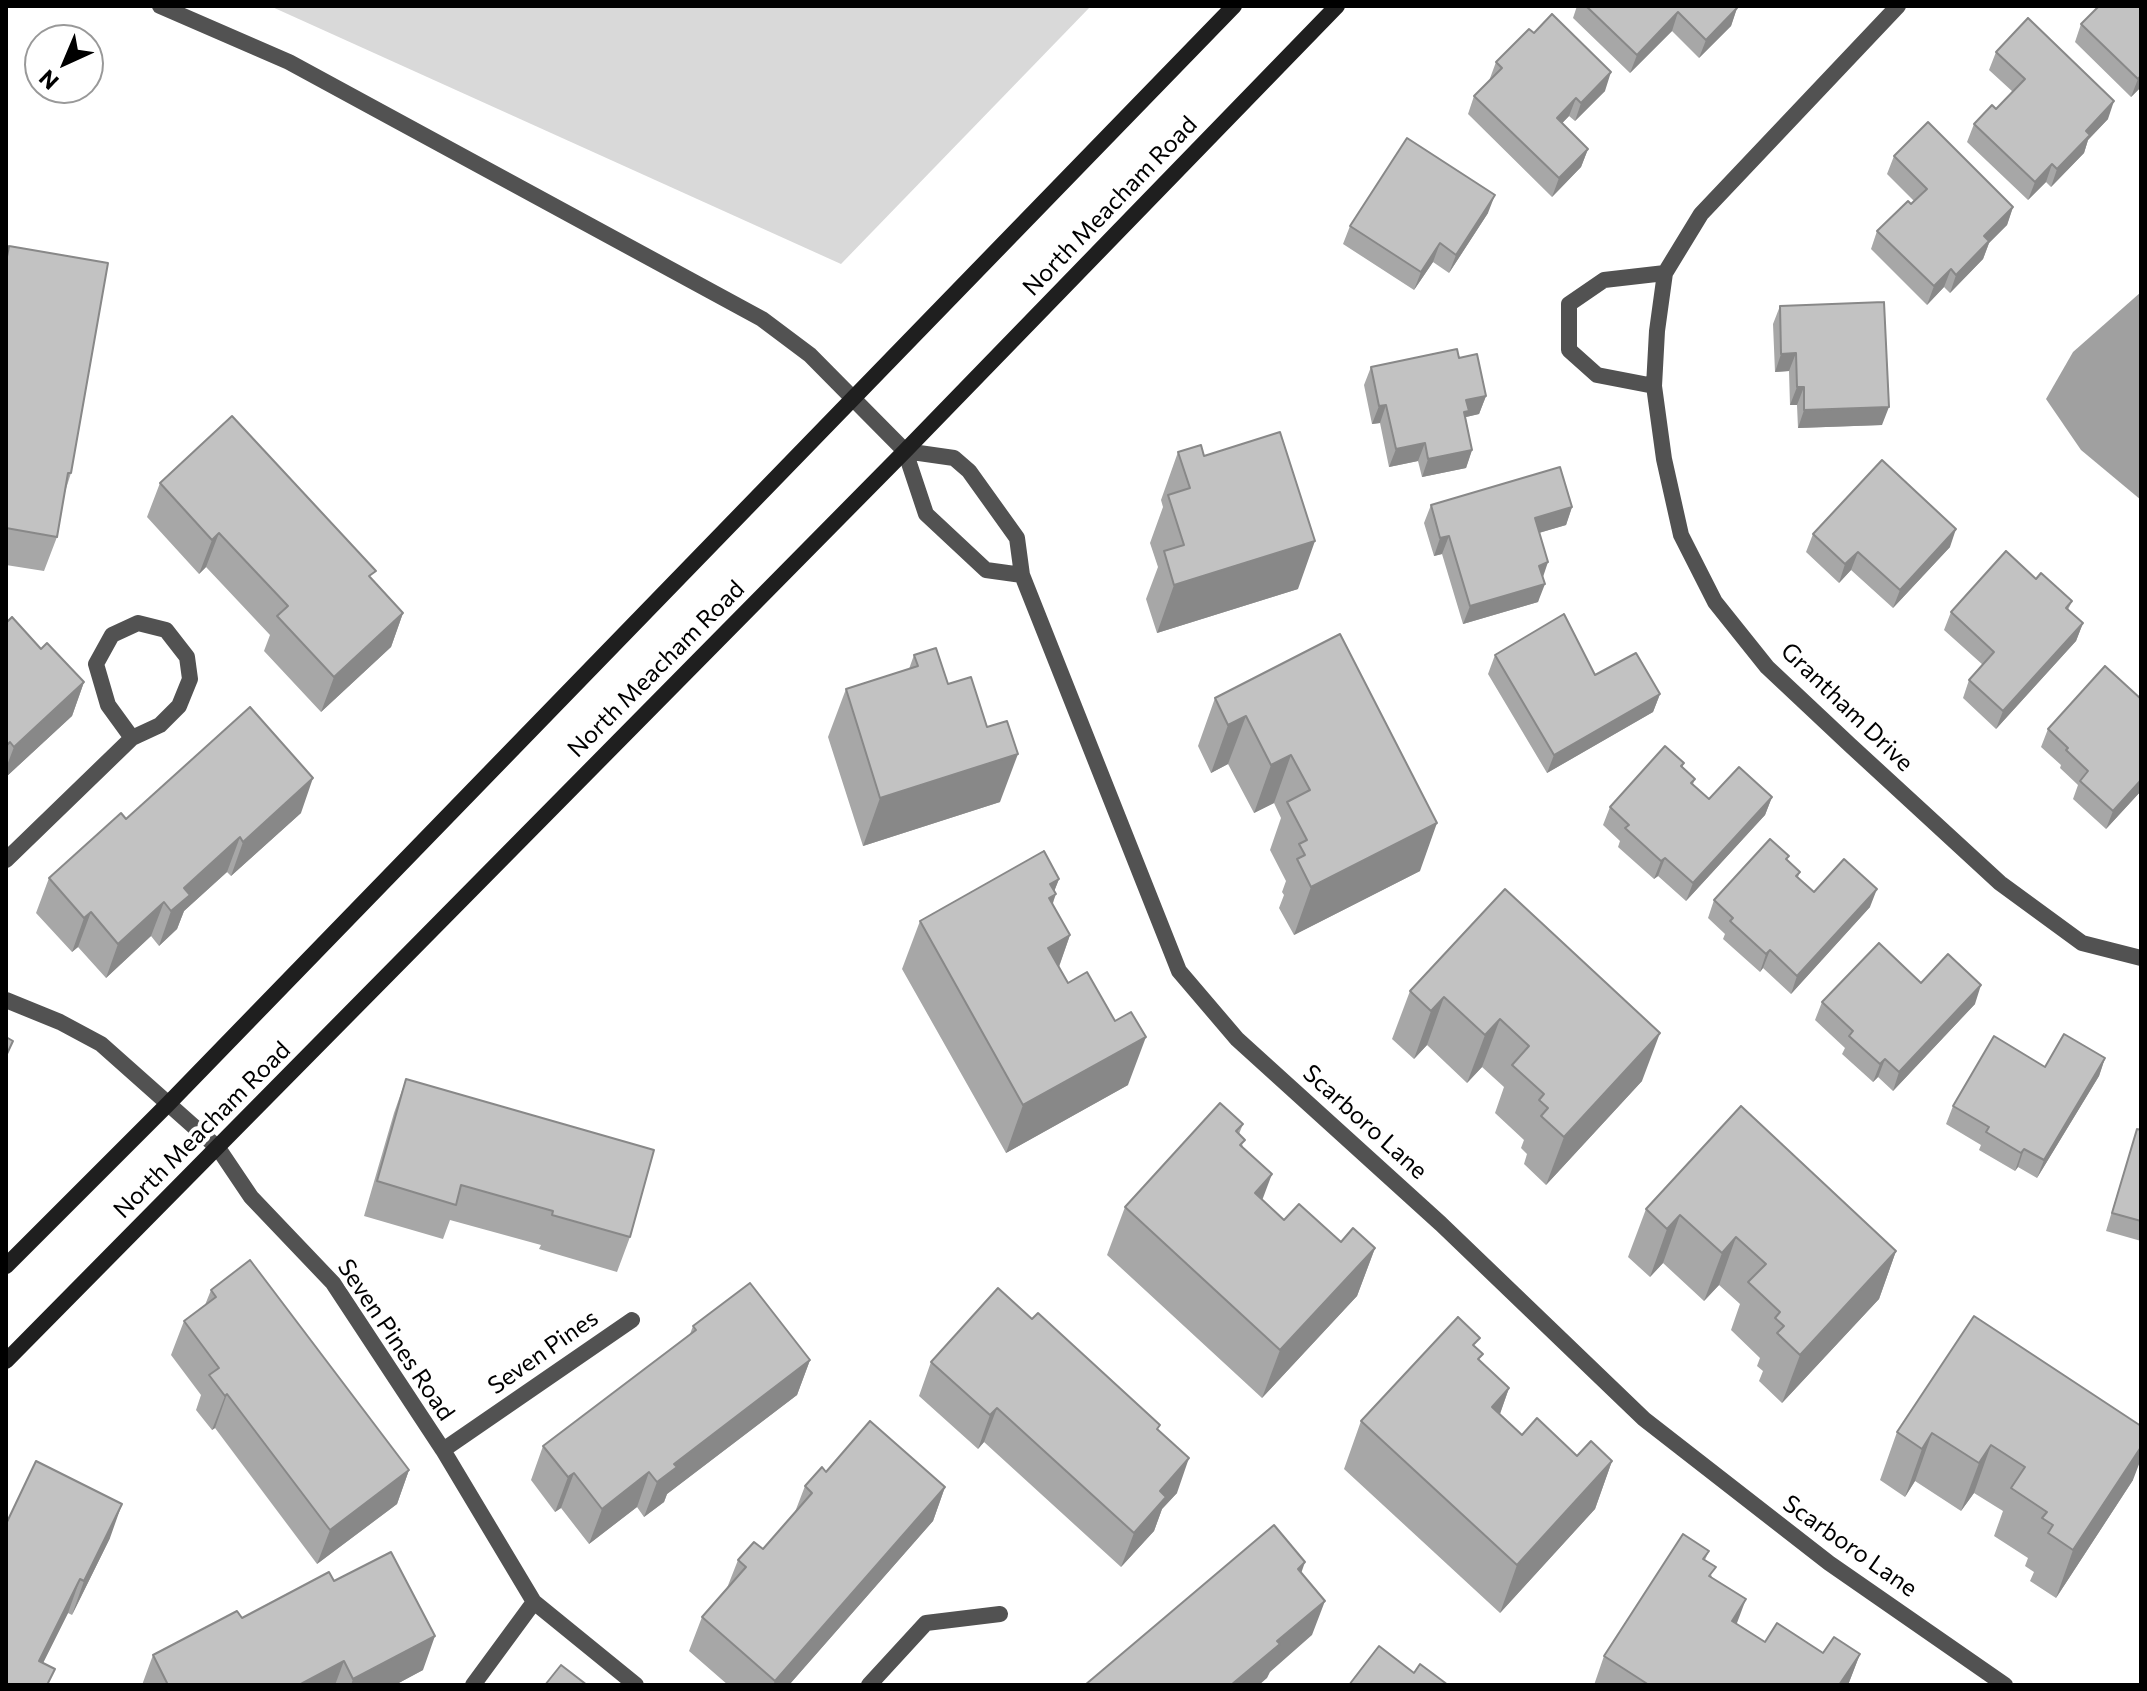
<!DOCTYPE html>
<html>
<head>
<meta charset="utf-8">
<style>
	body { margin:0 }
	#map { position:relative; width:2147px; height:1691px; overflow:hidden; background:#fff; font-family:Commissioner,sans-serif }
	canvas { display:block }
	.frame { position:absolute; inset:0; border:8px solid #000; pointer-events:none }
	.north { position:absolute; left:24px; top:24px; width:80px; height:80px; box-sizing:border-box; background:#fff; border:2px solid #999; border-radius:50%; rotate:224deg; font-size:22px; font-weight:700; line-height:32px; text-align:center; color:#000 }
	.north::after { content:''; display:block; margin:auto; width:28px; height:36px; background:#000; clip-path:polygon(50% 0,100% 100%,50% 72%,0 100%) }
</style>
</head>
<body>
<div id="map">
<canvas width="2147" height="1691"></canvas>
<div class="frame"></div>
<div class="north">N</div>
</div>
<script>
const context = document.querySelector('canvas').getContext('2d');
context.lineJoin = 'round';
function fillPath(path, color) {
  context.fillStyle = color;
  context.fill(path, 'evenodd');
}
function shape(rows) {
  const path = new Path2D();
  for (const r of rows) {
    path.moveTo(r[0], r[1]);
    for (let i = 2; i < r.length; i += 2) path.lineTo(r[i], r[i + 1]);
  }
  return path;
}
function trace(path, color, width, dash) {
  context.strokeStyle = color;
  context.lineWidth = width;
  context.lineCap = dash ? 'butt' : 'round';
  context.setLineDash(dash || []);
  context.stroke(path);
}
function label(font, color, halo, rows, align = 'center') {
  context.font = font + ' Commissioner,sans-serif';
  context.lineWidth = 8;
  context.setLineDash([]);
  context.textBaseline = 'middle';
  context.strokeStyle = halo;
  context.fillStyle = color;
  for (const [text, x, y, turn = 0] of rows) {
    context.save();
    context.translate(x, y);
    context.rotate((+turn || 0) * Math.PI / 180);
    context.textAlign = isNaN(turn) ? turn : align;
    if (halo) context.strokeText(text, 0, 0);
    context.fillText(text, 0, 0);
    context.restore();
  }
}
fillPath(shape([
	[270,6,1091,6,841,264]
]), '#d9d9d9');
fillPath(shape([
	[2141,292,2141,500,2081,450,2046,399,2073,352]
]), '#a0a0a0');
trace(shape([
	[160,6,289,62,762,319,810,355,905,451,926,514,986,570,1022,575],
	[1898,6,1701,214,1665,273,1657,331,1654,386,1664,459,1681,535,1715,602,1767,667,1850,745,2000,883,2082,943,2141,958],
	[1654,386,1597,375,1569,350,1569,304,1604,280,1665,273],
	[905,451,954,458,969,471,1017,538,1022,575,1179,971,1237,1039,1441,1224,1644,1419,1829,1563,2005,1685],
	[6,860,132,738,160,725,179,706,190,679,187,657,166,630,138,623,112,635,96,664,108,705,132,738],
	[6,1000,60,1022,101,1044,218,1148,251,1197,333,1283,443,1450,534,1602,636,1685],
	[443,1450,632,1320],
	[473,1685,534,1602],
	[869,1685,926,1623,1000,1614]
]), '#525252', 16);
trace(shape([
	[6,1266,169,1103,1234,6],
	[6,1361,905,451,1337,6]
]), '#1f1f1f', 16);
fillPath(shape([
	[1577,6,1735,6,1737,8,1731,26,1699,58,1672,31,1630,73,1573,18],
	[2141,6,2141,87,2131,97,2075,42,2081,24],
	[1996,52,2108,119,2088,140,2084,153,2051,187,2046,182,2028,200,1967,142,1974,124,1996,109,2013,92,1989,70],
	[1496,62,1605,91,1575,121,1569,116,1562,123,1588,149,1581,167,1552,197,1468,114,1474,96,1489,81],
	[1894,156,2013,207,2007,225,1989,243,1983,259,1950,293,1944,287,1927,305,1871,249,1877,231,1914,201,1887,174],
	[1488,213,1449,273,1433,262,1414,290,1343,244,1350,226],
	[9,246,71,473,65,492,57,537,44,571,6,565,6,253],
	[1780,306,1882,425,1798,428,1797,405,1790,405,1789,371,1775,372,1773,324],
	[1459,358,1486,396,1479,414,1466,417,1466,419,1472,450,1466,468,1422,477,1418,461,1389,467,1380,423,1372,424,1364,385,1371,367],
	[1178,452,1204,456,1298,589,1157,633,1146,599,1158,567,1150,543,1163,507,1161,500],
	[160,483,372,580,403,613,391,647,321,712,264,651,270,635,206,567,199,574,147,517],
	[1431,505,1572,507,1566,525,1539,533,1543,578,1538,602,1463,624,1442,554,1434,556,1424,523],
	[1813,534,1950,547,1893,608,1851,570,1839,583,1806,552],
	[2036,579,2072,601,2068,610,2083,623,2076,641,1996,729,1963,698,1969,680,1983,665,1944,630,1951,612],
	[6,623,84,682,72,716,6,777],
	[1340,634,1420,871,1294,935,1279,908,1284,895,1282,892,1286,881,1270,850,1281,818,1274,803,1254,813,1228,764,1211,773,1198,746,1215,698],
	[914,655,948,684,1000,802,863,846,828,737,846,689,909,669],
	[1495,655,1595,675,1660,694,1653,712,1547,773,1488,674],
	[2141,699,2141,791,2106,829,2073,799,2078,785,2060,768,2061,765,2041,747,2048,729],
	[1684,763,1682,768,1695,779,1693,784,1709,799,1772,797,1765,815,1686,901,1658,876,1654,879,1618,847,1620,841,1603,825,1610,807],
	[301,813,231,876,227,872,184,911,177,929,159,946,151,936,106,978,78,947,72,952,36,913,49,878,126,819],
	[1787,861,1800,872,1798,877,1814,892,1870,907,1791,994,1763,968,1760,972,1723,939,1725,934,1708,918,1714,900],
	[1059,879,1054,891,1053,905,1070,935,1059,967,1068,983,1115,1021,1128,1085,1006,1153,902,969,920,921],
	[1505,889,1642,1081,1546,1185,1524,1164,1527,1154,1521,1148,1524,1140,1495,1113,1504,1087,1482,1067,1467,1083,1427,1045,1414,1059,1392,1039,1410,991],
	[1921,983,1975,1004,1893,1091,1878,1077,1873,1082,1842,1054,1845,1048,1815,1020,1822,1002],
	[2105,1058,2099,1076,2037,1178,2018,1167,2015,1171,1979,1150,1981,1145,1946,1124,1953,1106,2045,1067],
	[406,1079,630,1237,617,1272,539,1249,541,1245,450,1220,443,1239,364,1216,394,1113],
	[1243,1124,1239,1134,1243,1147,1262,1200,1284,1220,1341,1242,1375,1248,1357,1296,1262,1398,1107,1255,1125,1207],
	[2137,1129,2141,1130,2141,1241,2106,1231],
	[1646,1209,1896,1251,1879,1299,1782,1403,1759,1381,1763,1371,1757,1366,1760,1358,1731,1330,1740,1304,1719,1285,1704,1301,1663,1263,1650,1277,1628,1257],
	[211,1290,409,1470,397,1504,317,1564,215,1428,212,1430,196,1410,201,1395,171,1355,184,1321,205,1305],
	[1974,1316,2133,1480,2056,1598,2030,1581,2034,1572,2025,1566,2028,1558,1994,1536,2003,1511,1974,1493,1961,1511,1915,1481,1905,1497,1880,1480,1897,1432],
	[1032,1319,1158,1430,1177,1493,1162,1509,1154,1531,1121,1567,984,1442,978,1449,919,1396,931,1362],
	[693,1326,810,1360,797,1395,667,1494,664,1502,644,1517,637,1507,589,1544,561,1508,555,1512,531,1480,543,1446,690,1334],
	[1476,1348,1480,1362,1509,1388,1500,1414,1522,1435,1577,1456,1612,1461,1595,1509,1500,1613,1344,1469,1361,1421],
	[826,1472,945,1487,933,1521,789,1685,728,1685,689,1651,702,1617,727,1588,738,1560,763,1549,795,1512,805,1486],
	[6,1524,110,1538,72,1615,68,1613,43,1663],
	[1709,1551,1705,1560,1712,1577,1737,1624,1765,1642,1823,1653,1860,1654,1848,1685,1594,1685,1604,1656],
	[334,1581,423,1670,395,1685,142,1685,153,1655]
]), '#a7a7a7');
fillPath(shape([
	[1737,8,1731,26,1699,58,1706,40],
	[1678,12,1672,31,1630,73,1637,55],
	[1611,72,1605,91,1575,121,1581,103],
	[2141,75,2141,87,2131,97,2138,79],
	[1576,98,1569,116,1550,136,1557,118],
	[2114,101,2108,119,2088,140,2084,153,2051,187,2057,169,2086,131],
	[1588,149,1581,167,1552,197,1559,178],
	[2052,164,2046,182,2028,200,2035,182],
	[1495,195,1488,213,1449,273,1456,255],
	[2013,207,2007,225,1989,243,1983,259,1950,293,1956,275,1984,236],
	[1440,243,1433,262,1414,290,1421,272],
	[1951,269,1944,287,1927,305,1934,286],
	[1796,353,1789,371,1775,372,1781,354],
	[1797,387,1804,387,1797,405,1790,405],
	[1486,396,1479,414,1466,417,1462,429,1466,400],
	[1386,405,1380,423,1372,424,1379,406],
	[1889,407,1882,425,1798,428,1804,410],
	[1425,443,1418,461,1389,467,1396,449],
	[1472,450,1466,468,1422,477,1428,459],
	[1572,507,1566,525,1528,536,1535,518],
	[1956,529,1950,547,1893,608,1900,590],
	[219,533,206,567,199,574,212,540],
	[1449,536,1442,554,1434,556,1440,538],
	[1315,541,1298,589,1157,633,1174,585],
	[1858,552,1851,570,1839,583,1845,564],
	[1548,562,1542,580,1539,566],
	[1545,584,1538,602,1463,624,1470,606],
	[403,613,391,647,321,712,334,677],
	[2083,623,2076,641,1996,729,2003,711],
	[84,682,72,716,6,777,6,768,14,747],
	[1660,694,1653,712,1547,773,1554,755],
	[1246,716,1228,764,1211,773,1228,725],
	[1018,754,1000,802,863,846,880,798],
	[1291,755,1274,803,1254,813,1271,765],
	[313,778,301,813,231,876,243,842],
	[2141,780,2141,791,2106,829,2113,811],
	[1772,797,1765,815,1686,901,1693,883],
	[1437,823,1420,871,1294,935,1311,887],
	[240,837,227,872,184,911,177,929,159,946,171,911,184,888],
	[1665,858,1658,876,1654,879,1661,861],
	[1059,879,1052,897,1056,894,1039,942,1050,884],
	[1877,889,1870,907,1791,994,1797,976],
	[164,902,151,936,106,978,118,944],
	[91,912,78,947,72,952,84,918],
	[1070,935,1053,983,1048,948],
	[1770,950,1763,968,1760,972,1766,954],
	[1981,985,1975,1004,1893,1091,1899,1072],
	[1444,997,1427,1045,1414,1059,1431,1011],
	[1500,1019,1482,1067,1467,1083,1485,1035],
	[1660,1033,1642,1081,1546,1185,1564,1137],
	[1146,1037,1128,1085,1006,1153,1023,1105],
	[2105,1058,2099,1076,2037,1178,2044,1160],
	[1885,1059,1878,1077,1873,1082,1880,1064],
	[2024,1149,2018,1167,2015,1171,2021,1153],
	[1272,1174,1254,1222,1255,1193],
	[1680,1215,1663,1263,1650,1277,1667,1229],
	[1736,1237,1719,1285,1704,1301,1722,1253],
	[1375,1248,1357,1296,1262,1398,1280,1350],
	[1896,1251,1879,1299,1782,1403,1800,1355],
	[810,1360,797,1395,667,1494,664,1502,644,1517,657,1482,674,1464],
	[1509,1388,1492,1436,1492,1407],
	[227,1394,215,1428,212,1430,225,1396],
	[997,1408,984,1442,978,1449,990,1415],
	[1932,1433,1915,1481,1905,1497,1922,1449],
	[1991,1445,1974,1493,1961,1511,1979,1463],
	[2141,1447,2141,1459,2133,1480,2056,1598,2073,1550],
	[1189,1458,1177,1493,1162,1509,1154,1531,1121,1567,1134,1533,1160,1491],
	[1612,1461,1595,1509,1500,1613,1517,1565],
	[409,1470,397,1504,317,1564,330,1530],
	[649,1472,637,1507,589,1544,602,1509],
	[574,1473,561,1508,555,1512,568,1477],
	[945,1487,933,1521,789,1685,773,1685,775,1681],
	[122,1504,110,1538,72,1615,84,1581],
	[1305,1562,1293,1597,1298,1569],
	[80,1579,68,1613,32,1685,39,1661],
	[1746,1599,1728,1647,1732,1621],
	[1325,1601,1312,1635,1270,1672,1267,1678,1259,1685,1231,1685,1277,1641],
	[435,1636,423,1670,395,1685,351,1685,353,1679],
	[1860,1654,1848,1685,1839,1685],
	[344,1661,335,1685,299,1685]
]), '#888');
const building = shape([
	[1586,6,1735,6,1737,8,1706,40,1678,12,1637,55,1586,6],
	[2099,6,2141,6,2141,75,2138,79,2081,24,2099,6],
	[1552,14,1611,72,1581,103,1576,98,1557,118,1588,149,1559,178,1474,96,1502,68,1496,62,1529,29,1534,33,1552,14],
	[2028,18,2114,101,2086,131,2090,135,2057,169,2052,164,2035,182,1974,124,1992,105,1996,109,2025,79,1996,52,2028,18],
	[1928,122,2013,207,1984,236,1989,241,1956,275,1951,269,1934,286,1877,231,1908,201,1911,204,1927,189,1894,156,1928,122],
	[1407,138,1495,195,1456,255,1440,243,1421,272,1350,226,1407,138],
	[9,246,108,263,71,473,68,473,57,537,6,528,6,262,9,246],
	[1884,302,1889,407,1804,410,1804,387,1797,387,1796,353,1781,354,1780,306,1884,302],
	[1457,349,1459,358,1477,354,1486,396,1466,400,1469,411,1464,412,1472,450,1428,459,1425,443,1396,449,1386,405,1379,406,1371,367,1457,349],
	[232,416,376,571,369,576,403,613,334,677,277,616,288,606,219,533,212,540,160,483,232,416],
	[1280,432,1315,541,1174,585,1164,551,1184,545,1168,495,1190,488,1178,452,1201,445,1204,456,1280,432],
	[1882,460,1956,529,1900,590,1858,552,1845,564,1813,534,1882,460],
	[1560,467,1572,507,1535,518,1548,562,1539,566,1545,584,1470,606,1449,536,1440,538,1431,505,1560,467],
	[2006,551,2036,579,2041,573,2072,601,2066,608,2083,623,2003,711,1969,680,1994,652,1951,612,2006,551],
	[1564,614,1595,675,1636,653,1660,694,1554,755,1495,655,1564,614],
	[12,617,41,649,47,643,84,682,14,747,10,742,6,746,6,623,12,617],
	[1340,634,1437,823,1311,887,1297,859,1305,855,1299,844,1307,840,1287,802,1310,790,1291,755,1271,765,1246,716,1228,725,1215,698,1340,634],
	[936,648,948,684,971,677,987,727,1007,721,1018,754,880,798,846,689,918,666,914,655,936,648],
	[2105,666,2141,699,2141,780,2113,811,2080,781,2088,771,2066,750,2068,748,2048,729,2105,666],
	[250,707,313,778,243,842,240,837,184,888,190,895,171,911,164,902,118,944,91,912,84,918,49,878,121,813,126,819,250,707],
	[1665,746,1684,763,1681,766,1695,779,1691,783,1709,799,1739,767,1772,797,1693,883,1665,858,1661,861,1625,828,1629,825,1610,807,1665,746],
	[1770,839,1789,856,1786,859,1800,872,1796,876,1814,892,1844,859,1877,889,1797,976,1770,950,1766,954,1730,921,1733,918,1714,900,1770,839],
	[1044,851,1059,879,1050,884,1056,894,1049,898,1070,935,1048,948,1068,983,1087,972,1115,1021,1131,1012,1146,1037,1023,1105,920,921,1044,851],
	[1505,889,1660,1033,1564,1137,1541,1116,1548,1108,1539,1100,1544,1094,1512,1065,1529,1046,1500,1019,1485,1035,1444,997,1431,1011,1410,991,1505,889],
	[1879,943,1921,983,1948,954,1981,985,1899,1072,1885,1059,1880,1064,1849,1036,1853,1031,1822,1002,1879,943],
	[2064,1034,2105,1058,2044,1160,2024,1149,2021,1153,1986,1132,1989,1127,1953,1106,1994,1036,2045,1067,2064,1034],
	[6,1037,13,1041,6,1056,6,1037],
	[406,1079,654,1150,630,1237,552,1215,553,1211,461,1185,456,1205,377,1181,406,1079],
	[1220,1103,1243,1124,1236,1131,1245,1140,1240,1145,1272,1174,1255,1193,1284,1220,1299,1204,1341,1242,1353,1228,1375,1248,1280,1350,1125,1207,1220,1103],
	[1741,1106,1896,1251,1800,1355,1777,1333,1784,1326,1775,1318,1780,1312,1748,1282,1766,1264,1736,1237,1722,1253,1680,1215,1667,1229,1646,1209,1741,1106],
	[2137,1129,2141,1130,2141,1221,2112,1213,2137,1129],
	[250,1260,409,1470,330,1530,227,1394,225,1396,209,1375,219,1368,184,1321,216,1297,211,1290,250,1260],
	[750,1283,810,1360,674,1464,677,1467,657,1482,649,1472,602,1509,574,1473,568,1477,543,1446,696,1330,693,1326,750,1283],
	[998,1288,1032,1319,1038,1313,1160,1425,1157,1429,1189,1458,1160,1491,1166,1497,1134,1533,997,1408,990,1415,931,1362,998,1288],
	[1974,1316,2141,1426,2141,1447,2073,1550,2048,1533,2053,1525,2042,1518,2047,1512,2011,1488,2025,1467,1991,1445,1979,1463,1932,1433,1922,1449,1897,1432,1974,1316],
	[1458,1317,1480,1338,1473,1345,1483,1354,1478,1359,1509,1388,1492,1407,1522,1435,1537,1418,1577,1456,1591,1441,1612,1461,1517,1565,1361,1421,1458,1317],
	[870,1421,945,1487,775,1681,702,1617,746,1567,738,1560,754,1542,763,1549,812,1493,805,1486,822,1467,826,1472,870,1421],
	[36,1461,122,1504,84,1581,80,1579,39,1661,55,1669,47,1685,6,1685,6,1524,36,1461],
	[1274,1525,1305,1562,1298,1569,1325,1601,1277,1641,1280,1644,1231,1685,1085,1685,1274,1525],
	[1683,1534,1709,1551,1703,1559,1716,1567,1709,1576,1746,1599,1732,1621,1765,1642,1777,1623,1823,1653,1834,1637,1860,1654,1839,1685,1649,1685,1604,1656,1683,1534],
	[391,1552,435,1636,353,1679,344,1661,299,1685,168,1685,153,1655,237,1611,242,1618,329,1572,334,1581,391,1552],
	[1379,1646,1414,1673,1420,1664,1448,1685,1349,1685,1379,1646],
	[561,1665,587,1685,545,1685,561,1665]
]);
fillPath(building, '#c2c2c2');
trace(building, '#888', 2);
label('24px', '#000', '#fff', [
	["North Meacham Road",1110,206,-46],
	["North Meacham Road",656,669,-45],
	["Grantham Drive",1847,707,44],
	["Scarboro Lane",1365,1122,42],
	["North Meacham Road",202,1130,-45],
	["Seven Pines Road",396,1340,56],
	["Seven Pines",543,1352,-35],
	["Scarboro Lane",1850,1546,35]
]);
</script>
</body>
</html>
